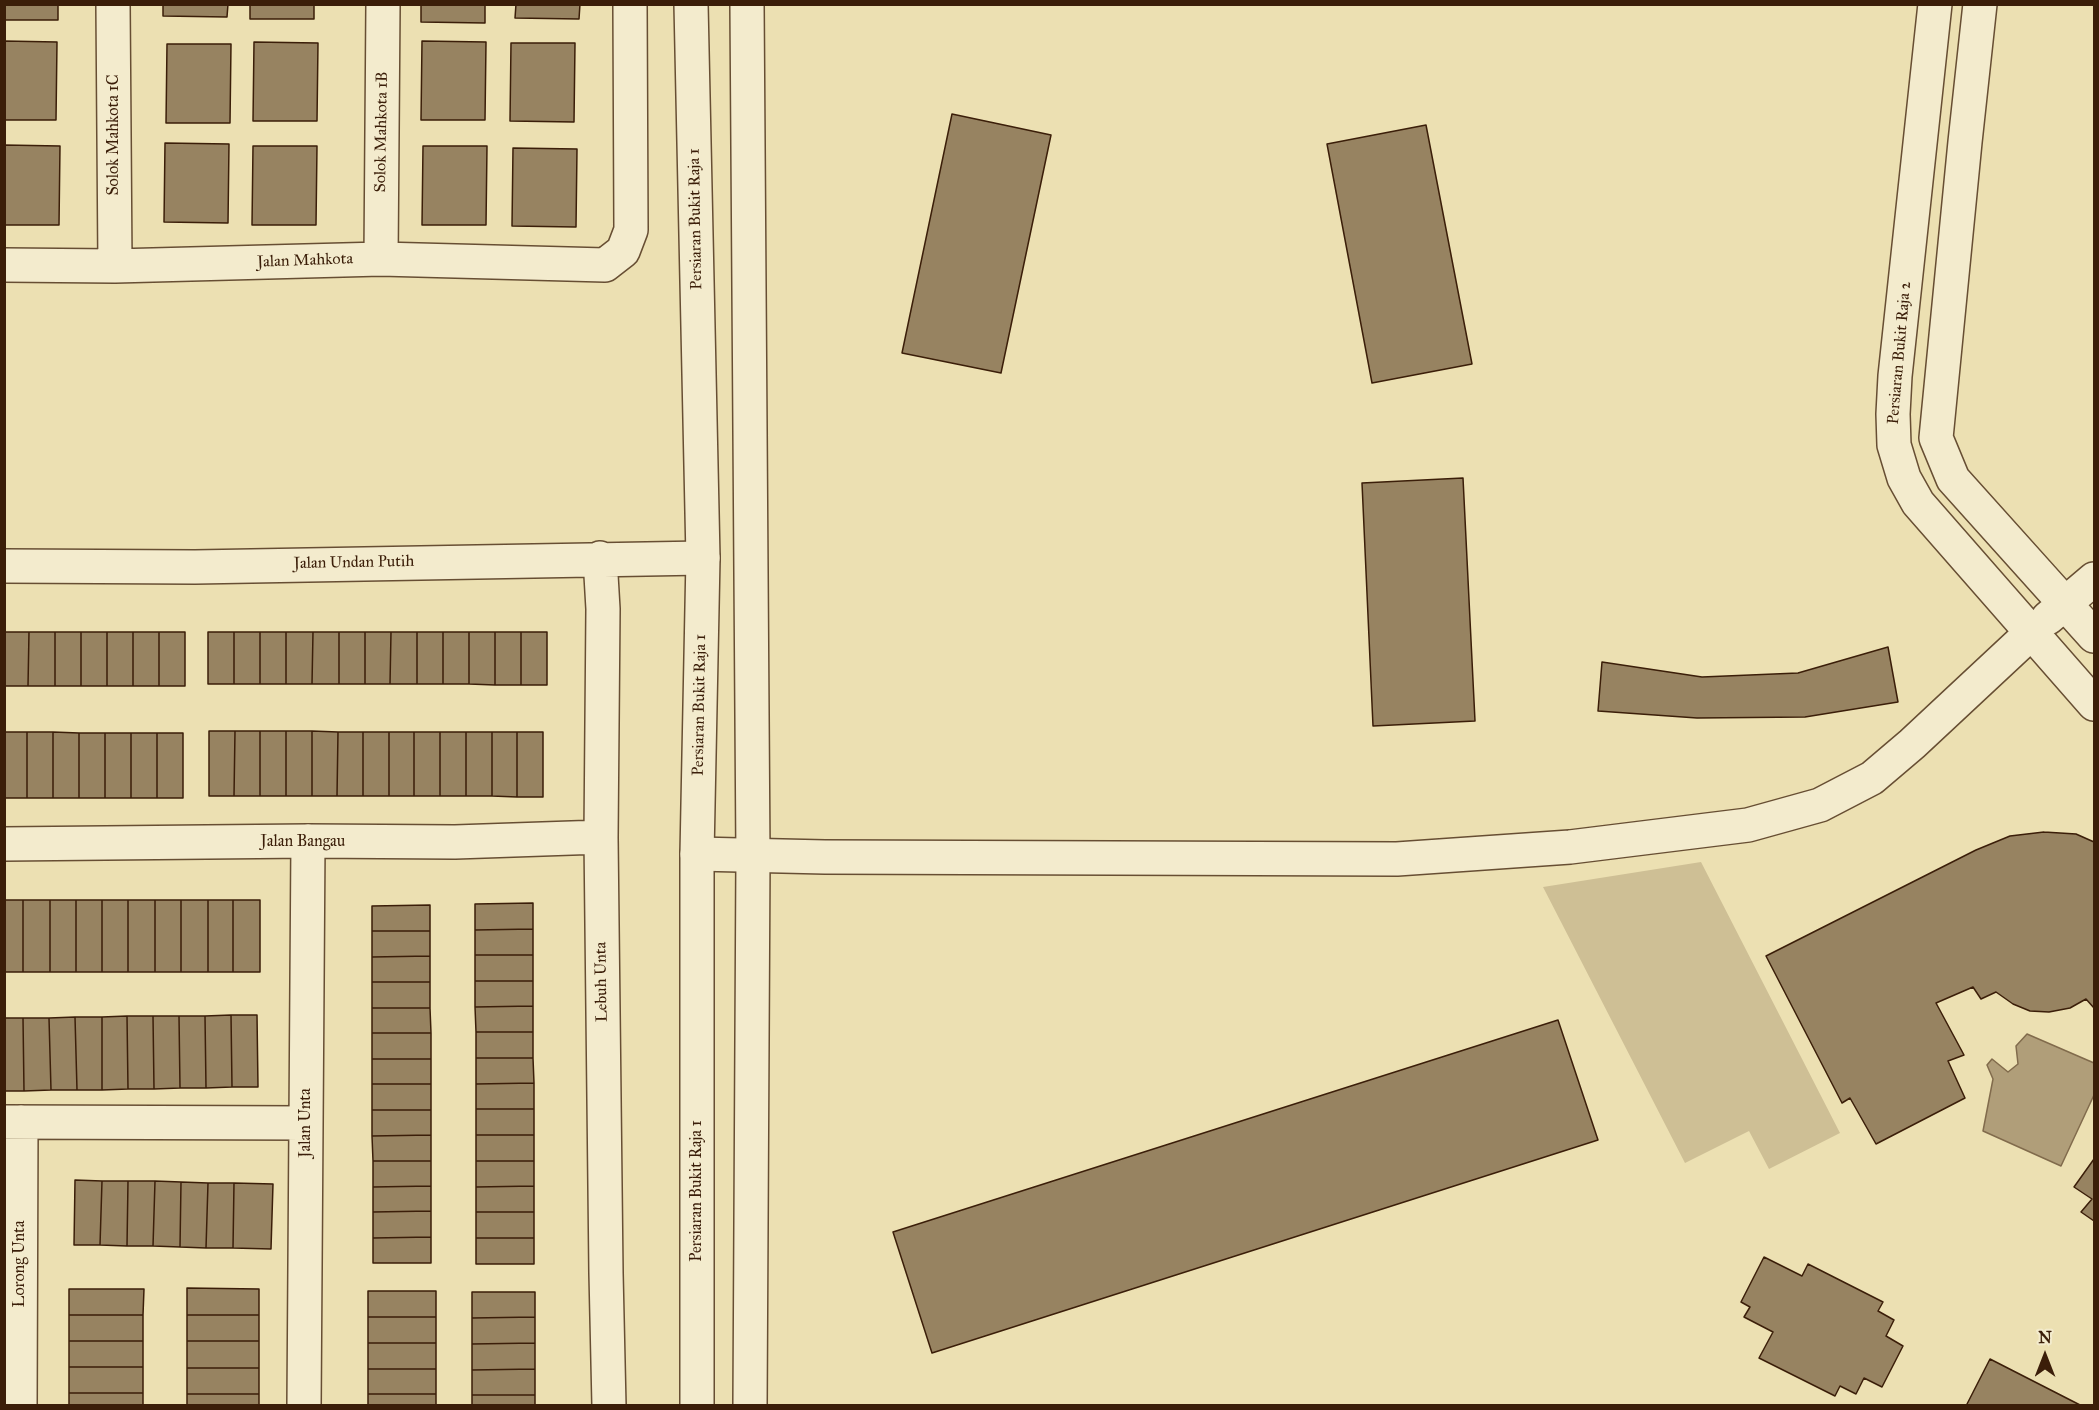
<!DOCTYPE html>
<html>
<head>
<meta charset="utf-8">
<style>
	body { margin:0 }
	#map { position:relative; width:2099px; height:1410px; overflow:hidden; background:#ece0b2; font-family:"IM FELL Great Primer",serif }
	canvas { display:block }
	.frame { position:absolute; inset:0; border:6px solid #3b1e09; pointer-events:none }
	.north { position:absolute; left:2015px; top:1326px; width:60px; height:60px; -webkit-text-stroke:4px #f3ebcd; paint-order:stroke; rotate:0deg; font-size:16px; font-weight:700; line-height:24px; text-align:center; color:#3b1e09 }
	.north::after { content:''; display:block; margin:auto; width:21px; height:27px; background:#3b1e09; clip-path:polygon(50% 0,100% 100%,50% 72%,0 100%) }
</style>
</head>
<body>
<div id="map">
<canvas width="2099" height="1410"></canvas>
<div class="frame"></div>
<div class="north">N</div>
</div>
<script>
const context = document.querySelector('canvas').getContext('2d');
context.lineJoin = 'round';
function fillPath(path, color) {
  context.fillStyle = color;
  context.fill(path, 'evenodd');
}
function shape(rows) {
  const path = new Path2D();
  for (const r of rows) {
    path.moveTo(r[0], r[1]);
    for (let i = 2; i < r.length; i += 2) path.lineTo(r[i], r[i + 1]);
  }
  return path;
}
function trace(path, color, width, dash) {
  context.strokeStyle = color;
  context.lineWidth = width;
  context.lineCap = dash ? 'butt' : 'round';
  context.setLineDash(dash || []);
  context.stroke(path);
}
function label(font, color, halo, rows, align = 'center') {
  context.font = font + ' "IM FELL Great Primer",serif';
  context.lineWidth = 6;
  context.setLineDash([]);
  context.textBaseline = 'middle';
  context.strokeStyle = halo;
  context.fillStyle = color;
  for (const [text, x, y, turn = 0] of rows) {
    context.save();
    context.translate(x, y);
    context.rotate((+turn || 0) * Math.PI / 180);
    context.textAlign = isNaN(turn) ? turn : align;
    if (halo) context.strokeText(text, 0, 0);
    context.fillText(text, 0, 0);
    context.restore();
  }
}
fillPath(shape([
	[1701,862,1840,1133,1769,1169,1749,1131,1685,1163,1543,887]
]), '#cebf95');
const water = shape([
	[2027,1034,2094,1063,2094,1095,2061,1166,1983,1131,1993,1079,1987,1065,1992,1059,2008,1072,2018,1064,2016,1046,2027,1034]
]);
fillPath(water, '#b09e79');
trace(water, '#816b4c', 1.5);
const building = shape([
	[4,4,58,4,58,20,4,20,4,4],
	[163,4,228,4,227,17,163,16,163,4],
	[250,4,314,4,314,19,250,19,250,4],
	[421,4,485,4,485,23,421,22,421,4],
	[516,4,580,4,579,19,515,18,516,4],
	[4,41,57,42,56,120,4,120,4,41],
	[422,41,486,42,485,120,421,120,422,41],
	[254,42,318,43,317,121,253,121,254,42],
	[511,43,575,43,574,122,510,121,511,43],
	[167,44,231,44,230,123,166,123,167,44],
	[952,114,1051,135,1001,373,902,353,952,114],
	[1426,125,1472,364,1372,383,1327,144,1426,125],
	[165,143,229,144,228,223,164,222,165,143],
	[4,145,60,146,59,225,4,225,4,145],
	[253,146,317,146,316,225,252,225,253,146],
	[423,146,487,146,486,225,422,225,423,146],
	[513,148,577,149,576,227,512,226,513,148],
	[1463,478,1475,721,1373,726,1362,483,1463,478],
	[4,632,29,632,28,686,4,686,4,632],
	[29,632,55,632,55,686,28,686,29,632],
	[55,632,81,632,81,686,55,686,55,632],
	[81,632,107,632,107,686,81,686,81,632],
	[107,632,133,632,133,686,107,686,107,632],
	[133,632,159,632,159,686,133,686,133,632],
	[159,632,185,632,185,686,159,686,159,632],
	[208,632,234,632,234,684,208,684,208,632],
	[234,632,260,632,260,684,234,684,234,632],
	[260,632,286,632,286,684,260,684,260,632],
	[286,632,313,632,312,684,286,684,286,632],
	[313,632,339,632,339,684,312,684,313,632],
	[339,632,365,632,365,684,339,684,339,632],
	[365,632,391,632,390,684,365,684,365,632],
	[391,632,417,632,417,684,390,684,391,632],
	[417,632,443,632,443,684,417,684,417,632],
	[443,632,469,632,469,684,443,684,443,632],
	[469,632,495,632,495,685,469,684,469,632],
	[495,632,521,632,521,685,495,685,495,632],
	[521,632,547,632,547,685,521,685,521,632],
	[1888,647,1898,702,1805,717,1697,718,1598,711,1602,662,1702,677,1798,673,1888,647],
	[209,731,235,731,234,796,209,796,209,731],
	[235,731,260,731,260,796,234,796,235,731],
	[260,731,286,731,286,796,260,796,260,731],
	[286,731,312,731,312,796,286,796,286,731],
	[312,731,338,732,337,796,312,796,312,731],
	[4,732,27,732,27,798,4,798,4,732],
	[27,732,53,732,53,798,27,798,27,732],
	[53,732,79,733,79,798,53,798,53,732],
	[338,732,363,732,363,796,337,796,338,732],
	[363,732,389,732,389,796,363,796,363,732],
	[389,732,414,732,414,796,389,796,389,732],
	[414,732,440,732,440,796,414,796,414,732],
	[440,732,466,732,466,796,440,796,440,732],
	[466,732,492,732,492,796,466,796,466,732],
	[492,732,517,732,517,797,492,796,492,732],
	[517,732,543,732,543,797,517,797,517,732],
	[79,733,105,733,105,798,79,798,79,733],
	[105,733,131,733,131,798,105,798,105,733],
	[131,733,157,733,157,798,131,798,131,733],
	[157,733,183,733,183,798,157,798,157,733],
	[2044,832,2076,834,2094,842,2094,1008,2086,999,2070,1008,2049,1012,2030,1011,2013,1004,1996,992,1981,999,1973,987,1936,1003,1964,1055,1948,1061,1965,1098,1876,1144,1850,1098,1842,1103,1766,956,1976,850,2010,836,2044,832],
	[4,900,23,900,23,972,4,972,4,900],
	[23,900,50,900,50,972,23,972,23,900],
	[50,900,76,900,76,972,50,972,50,900],
	[76,900,102,900,102,972,76,972,76,900],
	[102,900,128,900,128,972,102,972,102,900],
	[128,900,155,900,155,972,128,972,128,900],
	[155,900,181,900,181,972,155,972,155,900],
	[181,900,208,900,208,972,181,972,181,900],
	[208,900,233,900,233,972,208,972,208,900],
	[233,900,260,900,260,972,233,972,233,900],
	[533,903,533,929,475,930,475,904,533,903],
	[430,905,430,931,372,931,372,906,430,905],
	[533,929,533,955,475,955,475,930,533,929],
	[372,931,430,931,430,956,372,957,372,931],
	[475,955,533,955,533,981,475,981,475,955],
	[430,956,430,982,372,982,372,957,430,956],
	[475,981,533,981,533,1006,475,1007,475,981],
	[372,982,430,982,430,1008,372,1008,372,982],
	[533,1006,533,1032,476,1032,475,1007,533,1006],
	[372,1008,430,1008,431,1033,372,1033,372,1008],
	[231,1015,257,1015,258,1087,232,1087,231,1015],
	[231,1015,232,1087,206,1088,205,1016,231,1015],
	[127,1016,153,1016,154,1089,128,1089,127,1016],
	[127,1016,128,1089,102,1090,102,1017,127,1016],
	[153,1016,179,1016,180,1088,154,1089,153,1016],
	[179,1016,205,1016,206,1088,180,1088,179,1016],
	[75,1017,102,1017,102,1090,77,1090,75,1017],
	[75,1017,77,1090,51,1090,49,1018,75,1017],
	[4,1018,23,1018,24,1091,4,1091,4,1018],
	[23,1018,49,1018,51,1090,24,1091,23,1018],
	[1558,1020,1598,1140,932,1353,893,1232,1558,1020],
	[476,1032,533,1032,533,1058,476,1058,476,1032],
	[372,1033,431,1033,431,1059,372,1059,372,1033],
	[476,1058,533,1058,534,1083,476,1084,476,1058],
	[372,1059,431,1059,431,1084,372,1084,372,1059],
	[534,1083,534,1109,476,1109,476,1084,534,1083],
	[372,1084,431,1084,431,1110,372,1110,372,1084],
	[476,1109,534,1109,534,1135,476,1135,476,1109],
	[372,1110,431,1110,431,1135,372,1136,372,1110],
	[431,1135,431,1161,373,1161,372,1136,431,1135],
	[476,1135,534,1135,534,1161,476,1161,476,1135],
	[2094,1159,2094,1221,2081,1212,2092,1199,2074,1187,2094,1159],
	[373,1161,431,1161,431,1186,373,1187,373,1161],
	[476,1161,534,1161,534,1186,476,1187,476,1161],
	[75,1180,102,1181,100,1245,74,1245,75,1180],
	[102,1181,128,1181,127,1246,100,1245,102,1181],
	[128,1181,155,1181,153,1246,127,1246,128,1181],
	[155,1181,181,1182,180,1247,153,1246,155,1181],
	[181,1182,208,1183,206,1248,180,1247,181,1182],
	[208,1183,234,1183,233,1248,206,1248,208,1183],
	[234,1183,273,1184,271,1249,233,1248,234,1183],
	[431,1186,431,1211,373,1212,373,1187,431,1186],
	[534,1186,534,1212,476,1212,476,1187,534,1186],
	[431,1211,431,1237,373,1238,373,1212,431,1211],
	[476,1212,534,1212,534,1238,476,1238,476,1212],
	[431,1237,431,1263,373,1263,373,1238,431,1237],
	[476,1238,534,1238,534,1264,476,1264,476,1238],
	[1764,1257,1802,1276,1808,1264,1883,1302,1878,1311,1894,1320,1886,1336,1903,1346,1882,1387,1864,1378,1856,1394,1840,1386,1835,1396,1759,1358,1773,1332,1744,1317,1750,1307,1741,1302,1764,1257],
	[187,1288,259,1289,259,1315,187,1315,187,1288],
	[69,1289,144,1289,143,1315,69,1315,69,1289],
	[368,1291,436,1291,436,1317,368,1317,368,1291],
	[472,1292,535,1292,535,1317,472,1318,472,1292],
	[69,1315,143,1315,143,1341,69,1341,69,1315],
	[187,1315,259,1315,259,1341,187,1341,187,1315],
	[368,1317,436,1317,436,1343,368,1343,368,1317],
	[535,1317,535,1343,472,1344,472,1318,535,1317],
	[69,1341,143,1341,143,1367,69,1367,69,1341],
	[187,1341,259,1341,259,1368,187,1368,187,1341],
	[368,1343,436,1343,436,1369,368,1369,368,1343],
	[535,1343,535,1369,472,1370,472,1344,535,1343],
	[1990,1359,2082,1406,1966,1406,1990,1359],
	[69,1367,143,1367,143,1393,69,1393,69,1367],
	[187,1368,259,1368,259,1394,187,1394,187,1368],
	[368,1369,436,1369,436,1394,368,1394,368,1369],
	[535,1369,535,1395,472,1395,472,1370,535,1369],
	[69,1393,143,1393,143,1406,69,1406,69,1393],
	[187,1394,259,1394,259,1406,187,1406,187,1394],
	[368,1394,436,1394,436,1406,368,1406,368,1394],
	[472,1395,535,1395,535,1406,472,1406,472,1395]
]);
fillPath(building, '#978361');
trace(building, '#3b1e09', 1.5);
const minor = shape([
	[113,4,115,266],
	[381,259,383,4],
	[4,265,115,266,381,259,605,265,623,251,631,230,630,4],
	[600,558,603,609,601,837,606,1273,609,1406],
	[4,566,195,567,703,558],
	[4,844,308,841,455,842,601,837],
	[697,854,825,857,1397,859,1570,847,1748,825,1820,805,1872,778,1912,744,2031,633],
	[4,1122,306,1123],
	[20,1406,21,1122],
	[304,1406,308,841]
]);
const tertiary = shape([
	[691,4,703,558,697,854,697,1406],
	[747,4,753,856,750,1406],
	[1935,4,1895,376,1893,414,1894,445,1904,478,1918,503,2094,704],
	[1980,4,1965,142,1936,438,1953,479,2094,636],
	[2048,618,2094,579]
]);
trace(minor, '#674e33', 36);
trace(tertiary, '#674e33', 36);
trace(minor, '#f3ebcd', 33);
trace(tertiary, '#f3ebcd', 33);
label('16px', '#3b1e09', '#f3ebcd', [
	["Solok Mahkota 1B",382,132,-89],
	["Solok Mahkota 1C",114,135,-90],
	["Persiaran Bukit Raja 1",696,219,-91],
	["Jalan Mahkota",305,261,-2],
	["Persiaran Bukit Raja 2",1900,353,-85],
	["Jalan Undan Putih",354,563,-1],
	["Persiaran Bukit Raja 1",700,705,-89],
	["Jalan Bangau",303,842],
	["Lebuh Unta",602,982,-91],
	["Jalan Unta",306,1123,-90],
	["Persiaran Bukit Raja 1",697,1191,-90],
	["Lorong Unta",20,1264,-90]
]);
</script>
</body>
</html>
